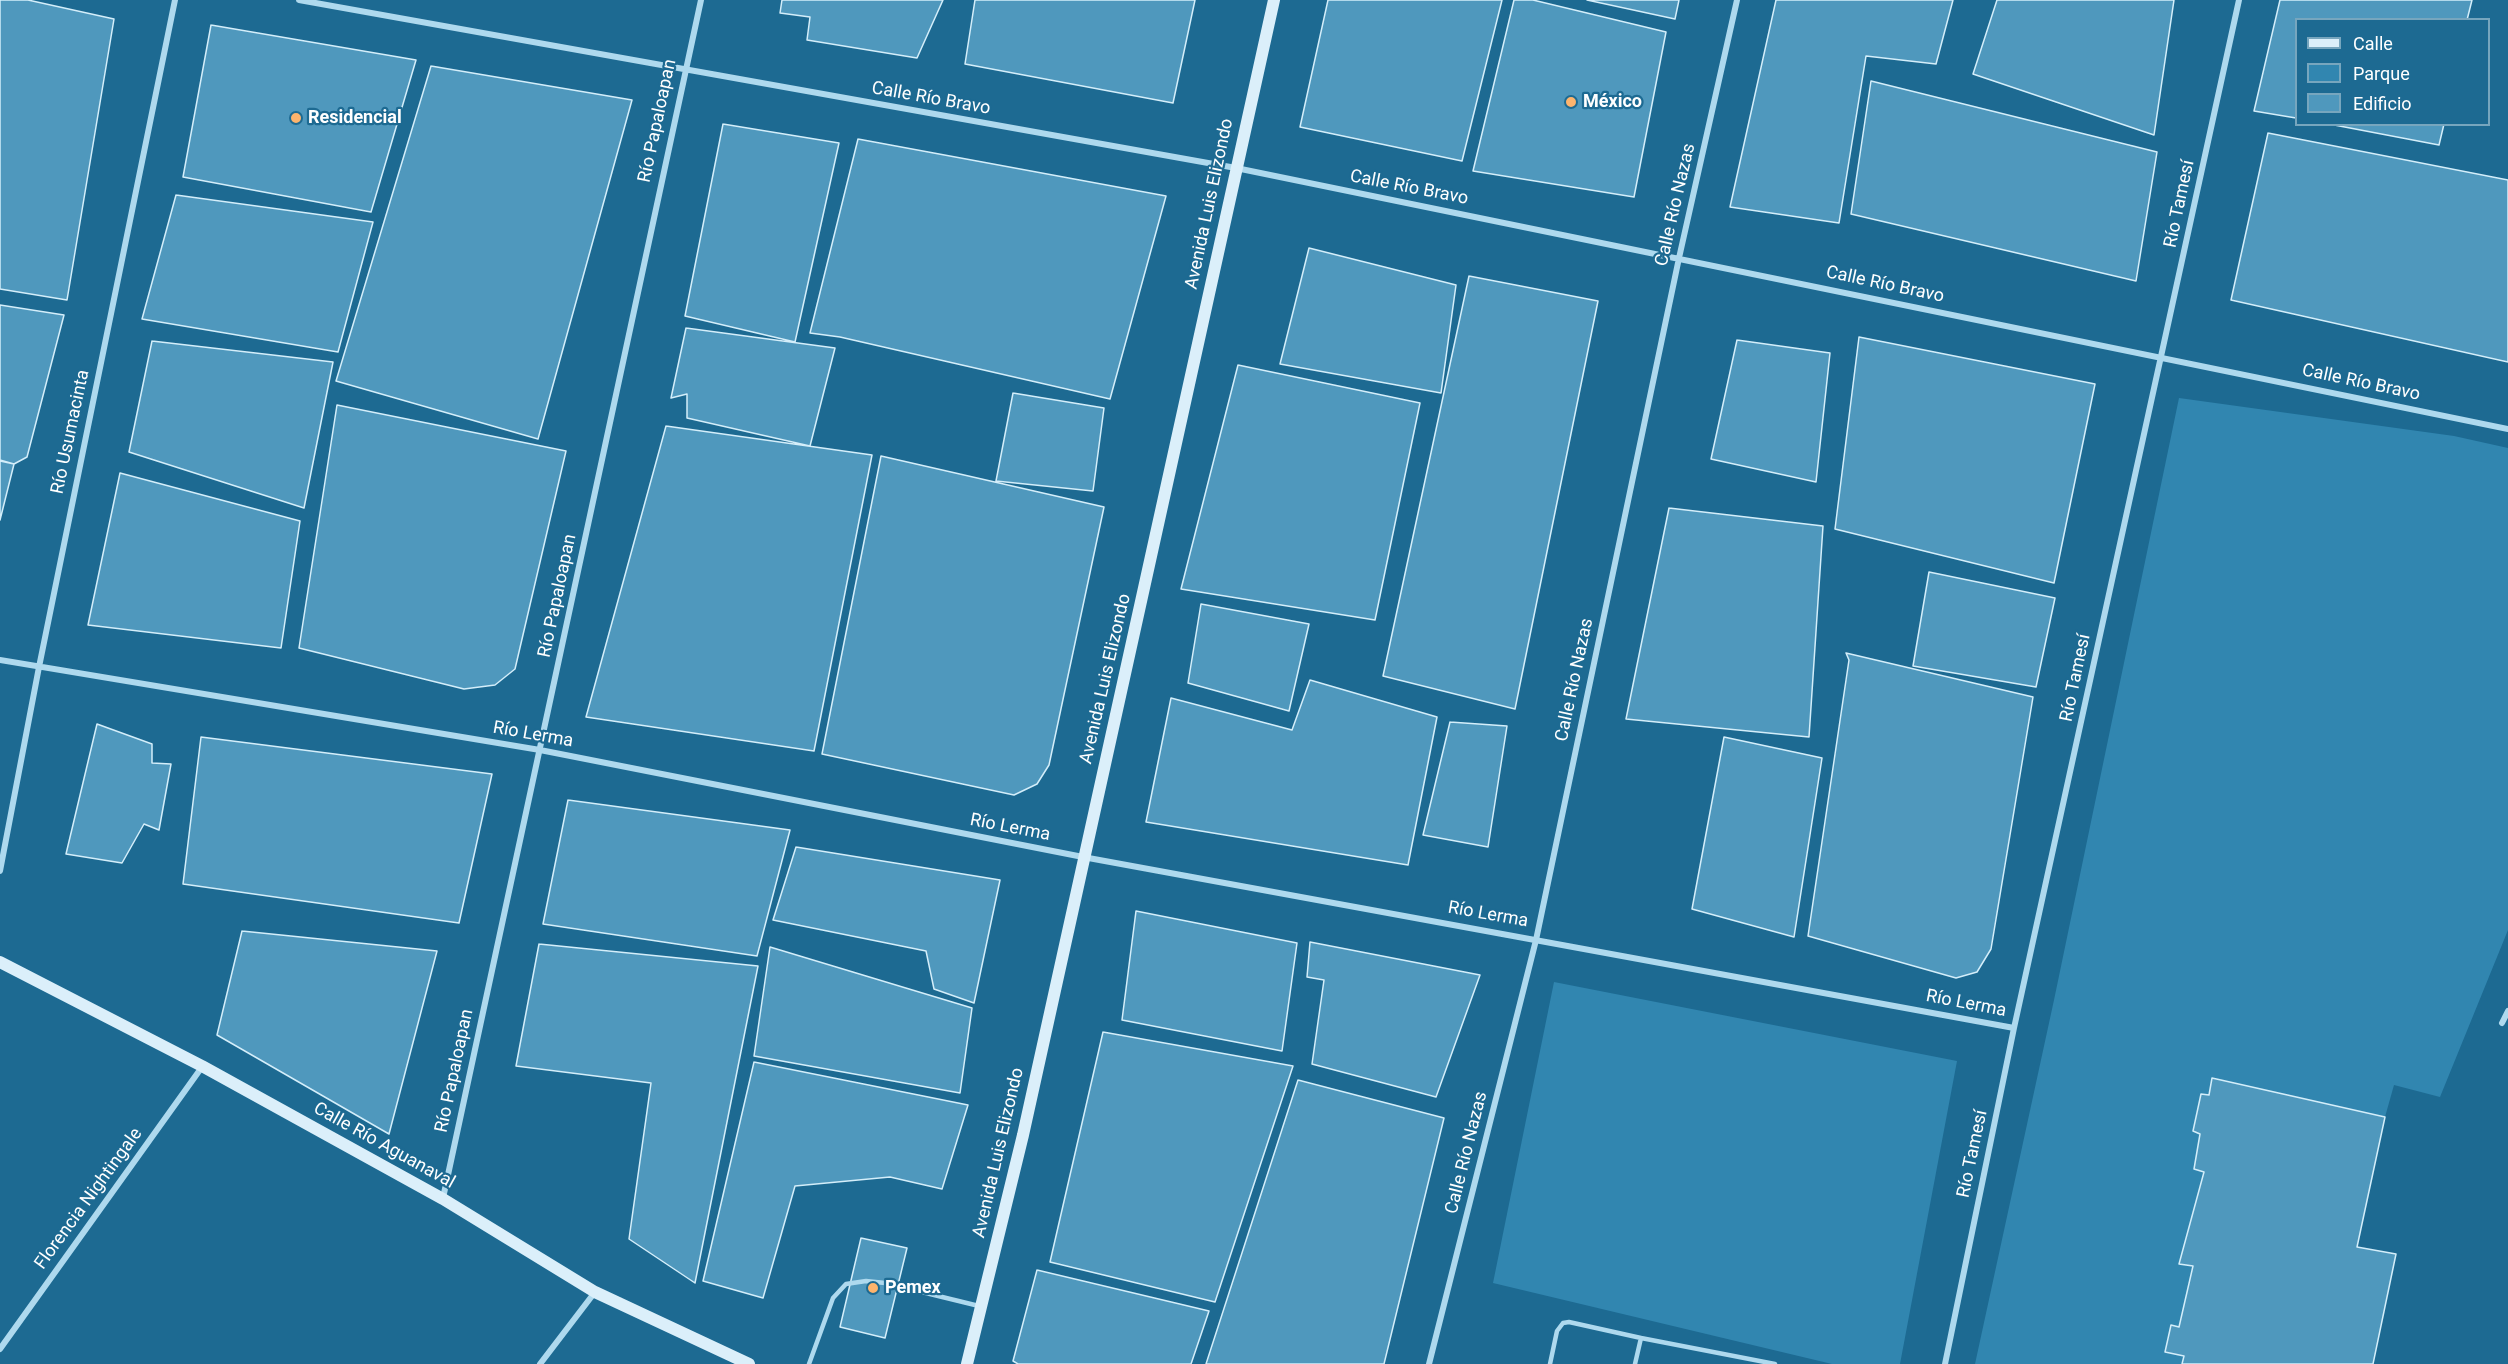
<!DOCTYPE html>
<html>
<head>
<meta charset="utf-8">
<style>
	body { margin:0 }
	#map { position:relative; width:2508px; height:1364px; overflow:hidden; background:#1d6a92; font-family:Roboto,sans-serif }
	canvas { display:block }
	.legend { position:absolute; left:2295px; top:18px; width:195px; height:108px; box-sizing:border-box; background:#1d6a92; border:2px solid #77a6be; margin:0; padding:8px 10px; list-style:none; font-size:18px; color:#fff }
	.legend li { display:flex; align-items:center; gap:12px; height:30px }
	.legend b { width:30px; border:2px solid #77a6be }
</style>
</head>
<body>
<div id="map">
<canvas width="2508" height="1364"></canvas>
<ul class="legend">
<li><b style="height:8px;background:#dbeffa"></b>Calle</li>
<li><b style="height:16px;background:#3186b0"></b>Parque</li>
<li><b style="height:16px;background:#4f98bd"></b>Edificio</li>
</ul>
</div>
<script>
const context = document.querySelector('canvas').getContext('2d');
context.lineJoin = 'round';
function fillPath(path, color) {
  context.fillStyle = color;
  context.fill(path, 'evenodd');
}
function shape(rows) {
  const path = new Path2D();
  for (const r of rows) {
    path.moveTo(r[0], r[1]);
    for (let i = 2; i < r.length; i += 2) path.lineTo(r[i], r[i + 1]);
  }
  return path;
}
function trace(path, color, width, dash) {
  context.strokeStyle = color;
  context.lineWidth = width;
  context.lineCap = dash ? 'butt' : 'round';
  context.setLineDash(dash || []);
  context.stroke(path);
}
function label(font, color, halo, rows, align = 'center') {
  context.font = font + ' Roboto,sans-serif';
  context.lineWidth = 4.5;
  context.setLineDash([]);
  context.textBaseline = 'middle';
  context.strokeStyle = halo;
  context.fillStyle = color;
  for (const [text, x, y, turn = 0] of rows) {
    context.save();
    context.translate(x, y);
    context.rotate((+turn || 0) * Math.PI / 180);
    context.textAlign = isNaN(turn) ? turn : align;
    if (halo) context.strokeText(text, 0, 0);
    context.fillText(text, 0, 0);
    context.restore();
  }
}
fillPath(shape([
	[2179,398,2454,436,2508,448,2508,930,2440,1097,2394,1085,2385,1117,2212,1078,2209,1095,2201,1094,2193,1130,2200,1134,2204,1172,2179,1264,2193,1266,2179,1327,2171,1325,2166,1352,2184,1356,2182,1364,1975,1364,2054,1000],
	[1554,982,1957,1061,1900,1364,1832,1364,1493,1283]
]), '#3186b0');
const building = shape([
	[0,0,28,0,114,19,67,300,0,289,0,0],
	[782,0,943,0,917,58,807,40,810,17,780,13,782,0],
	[975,0,1195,0,1173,103,965,64,975,0],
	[1328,0,1502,0,1462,161,1300,127,1328,0],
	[1514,0,1533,0,1666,32,1634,197,1473,171,1514,0],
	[1587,0,1679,0,1675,19,1587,0],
	[1776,0,1953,0,1936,64,1866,56,1839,223,1730,207,1776,0],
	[1997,0,2174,0,2154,135,1973,74,1997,0],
	[2280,0,2472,0,2467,20,2296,20,2296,118,2254,111,2280,0],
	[211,25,416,60,371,212,183,177,211,25],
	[431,66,632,100,538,439,336,381,431,66],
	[1871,81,2157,152,2136,281,1851,214,1871,81],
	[723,124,839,143,795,342,685,316,723,124],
	[2329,124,2444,124,2439,145,2329,124],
	[2268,133,2508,180,2508,362,2231,300,2268,133],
	[858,139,1166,196,1110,399,840,337,810,333,858,139],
	[176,195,373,222,338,352,142,319,176,195],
	[1309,248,1456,285,1441,393,1280,364,1309,248],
	[1469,276,1598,301,1515,709,1383,676,1469,276],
	[0,305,64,315,27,457,14,464,0,460,0,305],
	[686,328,835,348,810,446,687,418,687,394,671,398,686,328],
	[1859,337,2095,384,2054,583,1835,529,1859,337],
	[1737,340,1830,353,1816,482,1711,459,1737,340],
	[152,341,333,362,304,508,129,452,152,341],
	[1238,365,1420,403,1375,620,1181,589,1238,365],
	[1013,393,1104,408,1093,491,996,481,1013,393],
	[337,405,566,451,515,669,495,685,464,689,299,648,337,405],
	[666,426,872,455,814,751,586,717,666,426],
	[881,456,1104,507,1049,765,1037,784,1014,795,822,754,881,456],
	[0,461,14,464,0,520,0,461],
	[120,473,300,521,281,648,88,625,120,473],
	[1669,508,1823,526,1809,737,1626,719,1669,508],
	[1929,572,2055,598,2036,687,1913,666,1929,572],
	[1201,604,1309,624,1289,711,1188,683,1201,604],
	[1846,653,2033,697,1991,949,1977,972,1956,978,1808,936,1849,660,1846,653],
	[1310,680,1437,717,1408,865,1146,822,1171,698,1292,730,1310,680],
	[1450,722,1507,726,1488,847,1423,835,1450,722],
	[97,724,152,744,152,763,171,764,159,830,144,824,122,863,66,854,97,724],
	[201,737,492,774,459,923,183,884,201,737],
	[1724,737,1822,758,1794,937,1692,909,1724,737],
	[568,800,790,830,757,956,543,924,568,800],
	[796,847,1000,880,974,1003,934,989,926,951,773,920,796,847],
	[1136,911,1297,943,1282,1051,1122,1020,1136,911],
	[242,931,437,951,389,1134,217,1035,242,931],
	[1310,942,1480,975,1436,1097,1312,1064,1324,980,1307,977,1310,942],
	[539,944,758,966,695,1283,629,1239,651,1083,516,1066,539,944],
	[770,947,972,1008,960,1093,754,1056,770,947],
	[1103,1032,1293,1066,1215,1302,1050,1262,1103,1032],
	[754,1062,968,1105,942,1189,890,1177,795,1186,763,1298,703,1281,754,1062],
	[2212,1078,2385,1117,2357,1247,2396,1254,2373,1364,2182,1364,2184,1356,2165,1352,2171,1325,2179,1327,2193,1266,2179,1264,2204,1172,2194,1169,2200,1134,2193,1131,2201,1094,2209,1095,2212,1078],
	[1298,1080,1444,1118,1384,1364,1206,1364,1298,1080],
	[861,1238,907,1248,885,1338,840,1327,861,1238],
	[1037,1270,1209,1311,1191,1364,1018,1364,1013,1361,1037,1270]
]);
fillPath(building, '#4f98bd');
trace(building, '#d4eefa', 1.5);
trace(shape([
	[809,1364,833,1298,846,1284,866,1281,885,1283,979,1306],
	[1550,1364,1557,1331,1563,1323,1569,1322,1641,1338,1775,1364],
	[1635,1364,1641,1338]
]), '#aed9ee', 4.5);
trace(shape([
	[299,0,1236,168,2508,429],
	[0,660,540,750,1083,857,2014,1028],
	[0,871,39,667,175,0],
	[2502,1023,2508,1011],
	[443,1198,701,0],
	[0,1349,202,1067],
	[540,1364,595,1292],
	[1429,1364,1536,940,1679,258,1737,0],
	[1945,1364,2014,1028,2239,0]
]), '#aed9ee', 6);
trace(shape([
	[0,962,202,1066,443,1199,595,1292,749,1364],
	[967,1364,1023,1135,1274,0]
]), '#dbeffa', 12);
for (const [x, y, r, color] of [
	[1571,102,6,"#fdb46d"],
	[296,118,6,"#fdb46d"],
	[873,1288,6,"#fdb46d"]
]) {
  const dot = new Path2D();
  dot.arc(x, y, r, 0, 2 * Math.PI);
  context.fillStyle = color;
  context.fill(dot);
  trace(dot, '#1d6a92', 2);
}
label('18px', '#fff', '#1d6a92', [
	["Calle Río Bravo",931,99,10],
	["Río Papaloapan",658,121,-78],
	["Calle Río Bravo",1409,188,11],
	["Avenida Luis Elizondo",1210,204,-78],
	["Río Tamesí",2180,204,-78],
	["Calle Río Nazas",1676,205,-77],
	["Calle Río Bravo",1885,285,12],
	["Calle Río Bravo",2361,383,12],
	["Río Usumacinta",71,432,-78],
	["Río Papaloapan",558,596,-78],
	["Río Tamesí",2076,678,-78],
	["Avenida Luis Elizondo",1106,679,-77],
	["Calle Río Nazas",1575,680,-78],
	["Río Lerma",533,735,10],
	["Río Lerma",1010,828,11],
	["Río Lerma",1488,915,10],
	["Río Lerma",1966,1004,11],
	["Río Papaloapan",455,1071,-78],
	["Calle Río Aguanaval",384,1146,29],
	["Avenida Luis Elizondo",999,1153,-77],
	["Calle Río Nazas",1467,1153,-76],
	["Río Tamesí",1973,1154,-78],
	["Florencia Nightingale",89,1199,-54]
]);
label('bold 18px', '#fff', '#1d6a92', [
	["México",1583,102],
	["Residencial",308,118],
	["Pemex",885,1288]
], 'left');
</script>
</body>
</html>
